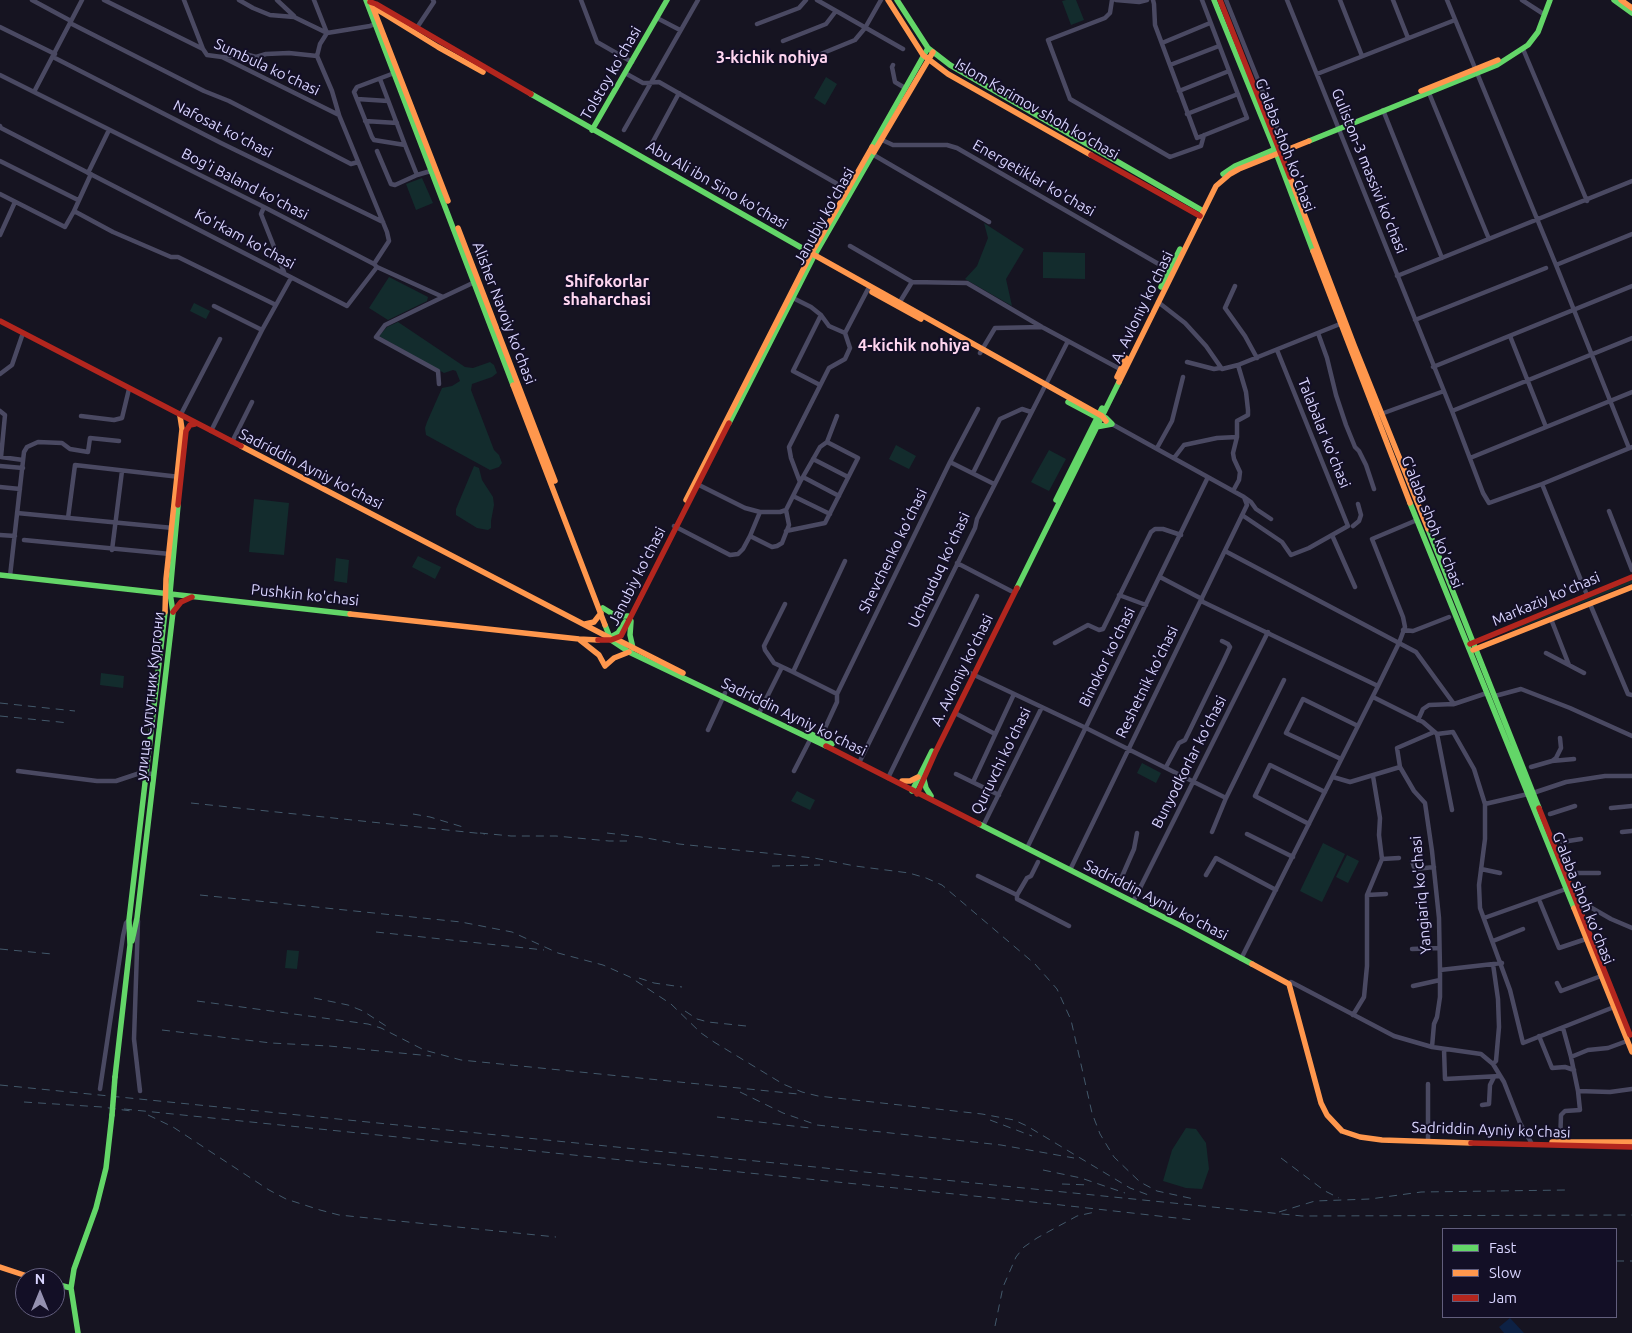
<!DOCTYPE html>
<html>
<head>
<meta charset="utf-8">
<style>
	body { margin:0 }
	#map { position:relative; width:1632px; height:1333px; overflow:hidden; background:#161421; font-family:Ubuntu,sans-serif }
	canvas { display:block }
	.legend { position:absolute; left:1442px; top:1228px; width:175px; height:90px; box-sizing:border-box; background:#130f26; border:1px solid #625e7d; margin:0; padding:6px 9px; list-style:none; font-size:15px; color:#d9d4ff }
	.legend li { display:flex; align-items:center; gap:10px; height:25px }
	.legend b { width:25px; border:1px solid #625e7d }
	.north { position:absolute; left:15px; top:1268px; width:50px; height:50px; box-sizing:border-box; background:#130f26; border:1px solid #625e7d; border-radius:50%; rotate:0deg; font-size:14px; font-weight:700; line-height:20px; text-align:center; color:#d9d4ff }
	.north::after { content:''; display:block; margin:auto; width:18px; height:22px; background:#9591b1; clip-path:polygon(50% 0,100% 100%,50% 72%,0 100%) }
</style>
</head>
<body>
<div id="map">
<canvas width="1632" height="1333"></canvas>
<ul class="legend">
<li><b style="height:6px;background:#63d668"></b>Fast</li>
<li><b style="height:6px;background:#ff974d"></b>Slow</li>
<li><b style="height:6px;background:#b3261e"></b>Jam</li>
</ul>
<div class="north">N</div>
</div>
<script>
const context = document.querySelector('canvas').getContext('2d');
context.lineJoin = 'round';
function fillPath(path, color) {
  context.fillStyle = color;
  context.fill(path, 'evenodd');
}
function shape(rows) {
  const path = new Path2D();
  for (const r of rows) {
    path.moveTo(r[0], r[1]);
    for (let i = 2; i < r.length; i += 2) path.lineTo(r[i], r[i + 1]);
  }
  return path;
}
function trace(path, color, width, dash) {
  context.strokeStyle = color;
  context.lineWidth = width;
  context.lineCap = dash ? 'butt' : 'round';
  context.setLineDash(dash || []);
  context.stroke(path);
}
function label(font, color, halo, rows, align = 'center') {
  context.font = font + ' Ubuntu,sans-serif';
  context.lineWidth = 4;
  context.setLineDash([]);
  context.textBaseline = 'middle';
  context.strokeStyle = halo;
  context.fillStyle = color;
  for (const [text, x, y, turn = 0] of rows) {
    context.save();
    context.translate(x, y);
    context.rotate((+turn || 0) * Math.PI / 180);
    context.textAlign = isNaN(turn) ? turn : align;
    if (halo) context.strokeText(text, 0, 0);
    context.fillText(text, 0, 0);
    context.restore();
  }
}
fillPath(shape([
	[1066,0,1076,0,1084,20,1071,25,1062,1],
	[826,77,837,84,825,105,814,98],
	[422,178,433,203,416,210,406,184],
	[984,223,1024,249,1006,279,1012,306,965,279,977,266,988,238],
	[1043,252,1085,253,1085,279,1043,278],
	[389,277,428,297,427,301,388,320,369,308],
	[194,303,210,311,206,319,190,311],
	[398,322,465,367,473,368,490,362,494,365,497,373,492,377,472,384,471,390,494,450,499,455,502,463,499,467,490,470,426,435,425,428,427,422,442,388,452,386,460,381,456,371,453,370,444,373,379,336,387,327],
	[896,445,916,456,909,469,889,459],
	[1049,450,1066,459,1049,491,1031,482],
	[474,466,479,468,482,480,493,497,494,505,491,521,491,528,488,530,477,528,456,515,456,509],
	[254,499,289,503,284,555,249,552],
	[418,556,441,567,435,579,412,567],
	[336,558,349,560,347,583,334,581],
	[1632,580,1632,583,1512,631,1511,630],
	[101,673,124,676,123,688,100,685],
	[1142,763,1161,773,1156,783,1137,773],
	[797,791,815,800,810,810,791,801],
	[1323,843,1345,854,1322,902,1300,891],
	[1347,855,1359,861,1348,883,1336,877],
	[287,950,299,951,297,969,285,968],
	[1186,1128,1196,1129,1206,1143,1209,1169,1202,1189,1186,1188,1163,1181,1172,1150]
]), '#132c2d');
fillPath(shape([
	[1510,1318,1524,1333,1504,1333,1499,1327]
]), '#0d2144');
trace(shape([
	[32,0,71,21],
	[104,0,203,49,207,55,222,57,339,115],
	[184,0,203,49],
	[239,0,253,8,270,15,294,17,327,33],
	[277,0,294,16],
	[314,0,327,33],
	[581,0,597,42,632,62],
	[817,0,903,49],
	[1112,0,1110,13,1105,18,1048,40,1070,99,1170,157,1201,146,1204,135],
	[1116,0,1139,2,1147,0],
	[1153,0,1154,4,1155,25,1197,138,1247,118,1202,0],
	[1226,0,1281,137],
	[1287,0,1452,411,1483,493,1489,503,1542,484,1632,447],
	[1340,0,1362,56],
	[1393,0,1408,38],
	[1447,0,1556,265,1629,448],
	[1522,0,1542,13],
	[657,18,680,30],
	[70,23,204,91,229,101,351,164,358,162],
	[757,24,799,8,806,0],
	[0,27,55,54],
	[416,29,434,2,433,0],
	[783,41,826,24,836,11],
	[1162,43,1210,23],
	[1523,49,1587,201],
	[53,57,221,143,383,222],
	[223,57,245,54,256,57,266,54,289,53,317,56],
	[811,58,855,40,865,28,881,0],
	[893,65,892,67,895,82,905,88],
	[1170,65,1219,46],
	[397,72,357,87,354,92,372,137,374,140,405,145,417,175,434,170],
	[625,73,643,83,659,82,848,190],
	[1317,74,1455,20],
	[0,75,264,207,374,264,377,267,443,297,477,281],
	[380,79,405,145],
	[1179,91,1229,71],
	[34,92,82,0],
	[1429,93,1489,239],
	[357,99,388,101],
	[1383,110,1442,258],
	[1187,114,1238,94],
	[365,121,397,123],
	[0,126,1,128,347,306,377,267],
	[624,130,698,0],
	[880,139,893,145,947,145,957,148,1169,270],
	[650,147,679,93],
	[377,151,391,184,395,185,417,175],
	[872,154,989,222],
	[0,161,78,200],
	[88,173,109,130],
	[91,174,74,211,113,232,171,257,178,257,276,305],
	[0,194,65,227,74,211],
	[264,207,261,214,284,272],
	[0,235,15,202],
	[850,246,912,282,898,305],
	[374,264,389,241,387,232,339,115,332,91,317,56,320,44,327,33,370,26,378,22],
	[1556,265,1632,234],
	[1397,276,1632,181],
	[912,282,967,283,1042,327,1120,369],
	[1235,286,1225,308,1245,336,1257,358],
	[791,297,811,307,821,315,829,326,845,333],
	[1158,302,1185,323,1206,346,1222,369,1238,365,1340,324],
	[214,306,262,330],
	[1415,320,1546,268],
	[1318,333,1327,358,1336,395,1346,425,1355,447,1359,451,1366,465,1374,489],
	[1510,336,1546,427],
	[980,353,995,328,1042,327],
	[1187,362,1214,369,1220,368],
	[1433,367,1632,286],
	[0,374,12,365,23,333],
	[439,384,438,371,376,337,385,325,443,297],
	[820,385,793,371,821,315],
	[0,411,5,415,1,457,23,460],
	[1452,411,1632,338],
	[1381,414,1444,391],
	[81,416,114,420,122,418,129,389],
	[180,416,220,339],
	[1110,423,1244,497,1251,502,1256,509,1271,519],
	[211,431,262,330,291,278],
	[232,442,252,402],
	[1157,448,1172,421,1183,377],
	[1174,458,1184,445,1217,438,1237,437,1237,421,1248,415,1248,410,1246,392,1238,365],
	[1470,458,1632,392],
	[813,459,848,477],
	[950,462,978,409],
	[0,466,23,468],
	[973,473,1000,419,1022,409,1031,412],
	[803,477,839,496],
	[800,482,820,447,827,442,837,416],
	[697,484,745,508,760,512,780,512,786,510],
	[1542,484,1587,595],
	[0,487,20,489],
	[1233,491,1239,480,1240,472,1234,459,1233,453,1237,437],
	[793,496,830,514],
	[786,510,800,482,791,458,789,447,829,368,845,359,850,348,845,333,868,289],
	[1609,511,1632,570],
	[17,513,173,528],
	[1242,515,1282,542,1291,555,1309,548,1348,526,1277,350],
	[68,518,75,465,180,477],
	[674,526,730,555,738,554,743,549,750,536,760,512],
	[1353,526,1359,521,1361,515,1358,504],
	[786,531,825,523,858,458,827,442],
	[0,535,15,536],
	[1332,535,1355,587],
	[750,536,772,547,777,546,782,543,789,525,786,510],
	[24,540,170,554],
	[112,550,122,471],
	[1225,551,1416,652,1454,704],
	[957,563,1011,591],
	[10,576,24,452,27,447,38,442,62,443,70,449,88,452,90,438,119,441],
	[1160,577,1202,599],
	[1119,595,1146,605],
	[1201,601,1378,686],
	[785,604,764,646,765,650,774,663,793,672],
	[1590,604,1628,694,1632,695],
	[1551,619,1569,665],
	[1403,630,1413,631,1449,617],
	[1055,643,1088,625,1099,630,1103,629,1151,532,1155,529,1163,529,1181,535],
	[1546,653,1584,673],
	[970,673,1086,728,1226,798],
	[837,694,793,672,845,561],
	[1495,696,1521,689,1570,708,1632,736],
	[1373,697,1423,722,1437,734,1453,732,1474,769,1485,804,1485,839,1479,885,1480,908,1510,990,1523,1043,1614,1007],
	[759,713,782,667],
	[955,713,995,734],
	[1418,720,1423,709,1429,705,1454,704,1487,693],
	[708,730,725,693],
	[1437,734,1452,810],
	[819,741,837,702,837,694,950,462,994,484],
	[1341,759,1286,733,1303,699,1358,726],
	[1552,761,1574,759],
	[859,763,975,528,977,519,1068,341],
	[1166,767,1179,743,1185,740,1224,660,1230,647,1228,644,1222,641],
	[1531,767,1552,761,1556,758,1561,748,1560,738],
	[18,771,97,781,116,781,140,773,154,774],
	[794,771,812,736],
	[956,774,999,795],
	[1333,777,1350,782,1400,767],
	[888,778,977,596],
	[973,782,1014,694],
	[1533,793,1566,782,1605,776,1632,776],
	[1485,804,1528,794],
	[1611,808,1632,806],
	[1550,814,1575,806],
	[1309,824,1255,796,1270,765,1325,792],
	[983,826,1042,707],
	[1212,832,1226,798,1284,680],
	[1622,832,1632,831],
	[1247,834,1293,857],
	[1562,842,1581,839],
	[1027,848,1208,477],
	[1382,859,1399,858],
	[1412,861,1414,867,1416,869,1434,867],
	[1038,862,1031,876,1027,878,1017,895,1017,899,1069,926],
	[1481,869,1500,873],
	[1070,870,1247,505,1244,497],
	[1574,873,1599,873],
	[1206,875,1216,858,1276,890],
	[978,876,1017,895],
	[1120,881,1134,849,1137,833],
	[1367,895,1386,894],
	[1133,902,1268,632],
	[1540,902,1559,948,1586,939],
	[1577,906,1585,904,1611,919,1632,928],
	[1484,918,1566,889],
	[138,921,134,1039,140,1091],
	[1493,941,1523,929],
	[1412,949,1439,948],
	[1241,959,1378,686,1399,643,1405,627,1403,617,1372,539,1417,520],
	[1440,970,1502,963],
	[1291,982,1394,1036,1432,1047,1481,1054,1493,1064,1504,1082,1520,1123,1532,1144],
	[1557,983,1561,991,1601,976],
	[1413,986,1440,980],
	[1353,1015,1364,997,1367,966,1367,895,1382,859,1379,835,1380,818,1373,776],
	[1539,1036,1552,1068,1565,1067,1574,1070],
	[1432,1047,1434,1024,1437,1017,1440,997,1440,970,1439,918,1432,851,1425,803,1414,791,1400,767,1397,748,1434,732],
	[1444,1049,1445,1079,1500,1076],
	[1571,1057,1588,1050,1608,1048,1627,1041],
	[1493,1064,1496,1061,1499,1027,1498,999,1493,964],
	[100,1089,123,936,126,923,129,920],
	[1578,1091,1610,1092,1632,1089],
	[1482,1105,1489,1104,1490,1085,1494,1077],
	[1428,1141,1428,1084],
	[1560,1144,1561,1115,1565,1111,1580,1110,1578,1091,1571,1057,1563,1028]
]), '#4a4962', 4.5);
trace(shape([
	[366,0,513,385],
	[897,0,928,48,950,65,1203,211],
	[1214,0,1275,150,1313,251],
	[1614,0,1632,13],
	[531,94,809,252],
	[592,130,667,0],
	[1309,141,1497,65,1528,45,1538,32,1550,0],
	[872,147,928,48],
	[1223,174,1235,166,1278,148],
	[1161,287,1180,249],
	[1068,402,1100,419],
	[729,423,813,258,874,152],
	[1096,427,1112,424,1106,418],
	[1056,500,1102,408],
	[1410,503,1574,908],
	[1428,529,1539,808],
	[0,575,350,614],
	[1017,588,1119,382],
	[603,608,616,616,628,616],
	[631,621,630,635,633,648],
	[605,625,611,640,629,652,826,746],
	[611,637,618,633,625,622],
	[811,734,832,744],
	[924,780,926,788,931,796],
	[912,791,932,751],
	[979,824,1181,926,1252,964],
	[132,941,137,918,173,612,170,593,178,505],
	[115,1077,130,945,129,920,165,612],
	[55,1284,71,1288],
	[78,1333,71,1288,74,1269,96,1208,106,1168,112,1115]
]), '#63d668', 5.5);
trace(shape([
	[370,0,448,201],
	[888,0,923,55,948,74,1091,155],
	[1621,0,1632,8],
	[373,7,438,47,483,72],
	[1421,91,1498,60],
	[874,152,933,52],
	[1290,177,1354,345,1428,529],
	[458,228,555,481],
	[1313,251,1410,503],
	[809,252,1102,416,1106,421],
	[872,292,921,319],
	[1117,377,1126,358],
	[1119,382,1216,186,1230,174,1239,169,1309,141],
	[513,385,605,625],
	[241,446,610,638],
	[686,500,810,256,872,147],
	[165,612,166,579,182,429,180,416],
	[350,614,579,639,598,640],
	[585,624,594,622,601,613],
	[616,639,683,673],
	[580,640,599,655,605,666,614,658,629,652],
	[1473,650,1632,587],
	[902,781,910,781,918,777],
	[1574,908,1632,1052],
	[1252,964,1289,984,1321,1103,1327,1115,1342,1131,1360,1137,1382,1140,1471,1143],
	[1552,1142,1632,1142],
	[0,1267,33,1278]
]), '#ff974d', 5.5);
trace(shape([
	[1220,0,1290,177],
	[370,2,376,4,531,94],
	[1091,155,1200,216],
	[0,321,241,446],
	[178,505,186,431,190,425,195,424],
	[173,612,181,602,192,597],
	[598,640,611,640,621,636,729,423],
	[1470,644,1632,577],
	[826,746,979,824],
	[917,794,936,751,1017,588],
	[1539,808,1630,1035],
	[1471,1143,1632,1147]
]), '#b3261e', 5.5);
trace(shape([
	[0,703,75,711],
	[0,716,69,723],
	[191,803,485,834],
	[413,814,430,817,463,827],
	[480,833,511,836,556,836,609,841,627,841],
	[607,833,641,837,679,844,814,858,855,866,909,873,926,878,942,885,1035,964,1057,989,1071,1020,1092,1113,1100,1134,1114,1157,1140,1182,1157,1191,1194,1199],
	[772,866,820,865],
	[200,895,461,922,512,932,558,953,603,965,630,977,671,1004,701,1033,714,1042,783,1084,802,1092,818,1096,982,1114,1014,1120,1027,1126,1130,1188,1151,1196],
	[376,932,544,950],
	[0,949,52,954],
	[639,978,654,983,682,987],
	[314,998,348,1005,363,1011,386,1026],
	[197,1001,368,1024,381,1028,424,1050,461,1060,798,1094],
	[685,1011,697,1019,708,1022,746,1026],
	[162,1030,271,1043,329,1046,431,1056],
	[0,1085,1302,1216,1632,1215],
	[740,1092,783,1113,817,1125,1001,1145,1074,1158],
	[24,1102,102,1107,131,1111],
	[124,1109,1052,1204,1194,1220],
	[148,1115,173,1127,269,1190,286,1199,320,1210,339,1215,556,1237],
	[717,1117,810,1128],
	[990,1120,1032,1136],
	[1281,1158,1325,1191,1339,1198],
	[1043,1170,1081,1178,1125,1193],
	[1062,1184,1090,1185],
	[1279,1212,1315,1201,1370,1199,1421,1192,1567,1190],
	[1616,1261,1632,1261],
	[995,1326,1003,1287,1016,1257,1024,1247,1037,1238,1077,1216,1095,1212]
]), '#43596b', 1, [8, 6]);
trace(shape([
	[112,1115,115,1077]
]), '#63d668', 5.5);
label('15px', '#d9d4ff', '#130f26', [
	["Sumbula ko'chasi",267,67,25],
	["Tolstoy ko'chasi",611,73,-60],
	["Islom Karimov shoh ko'chasi",1037,109,30],
	["Nafosat ko'chasi",223,129,27],
	["G'alaba shoh ko'chasi",1285,145,69],
	["Guliston-3 massivi ko'chasi",1369,171,68],
	["Energetiklar ko'chasi",1034,178,30],
	["Bog'i Baland ko'chasi",245,184,27],
	["Abu Ali ibn Sino ko'chasi",717,185,30],
	["Janubiy ko'chasi",824,216,-61],
	["Ko'rkam ko'chasi",245,239,28],
	["A. Avloniy ko'chasi",1142,307,-64],
	["Alisher Navoiy ko'chasi",504,313,69],
	["Talabalar ko'chasi",1324,433,68],
	["Sadriddin Ayniy ko'chasi",311,469,27],
	["G'alaba shoh ko'chasi",1432,522,68],
	["Shevchenko ko'chasi",893,551,-64],
	["Uchquduq ko'chasi",939,570,-65],
	["Janubiy ko'chasi",637,576,-63],
	["Pushkin ko'chasi",305,595,6],
	["Markaziy ko'chasi",1546,599,-23],
	["Binokor ko'chasi",1107,657,-64],
	["A. Avloniy ko'chasi",962,670,-64],
	["Reshetnik ko'chasi",1147,682,-64],
	["улица Супутник Кургони",150,696,-84],
	["Sadriddin Ayniy ko'chasi",794,717,26],
	["Quruvchi ko'chasi",1001,761,-64],
	["Bunyodkorlar ko'chasi",1189,762,-63],
	["Yangiariq ko'chasi",1421,895,-95],
	["G'alaba shoh ko'chasi",1583,898,68],
	["Sadriddin Ayniy ko'chasi",1156,900,27],
	["Sadriddin Ayniy ko'chasi",1491,1130,2]
]);
label('bold 16px', '#ffd6f0', '#130f26', [
	["3-kichik nohiya",772,58],
	["Shifokorlar",607,282],
	["shaharchasi",607,300],
	["4-kichik nohiya",914,346]
]);
</script>
</body>
</html>
